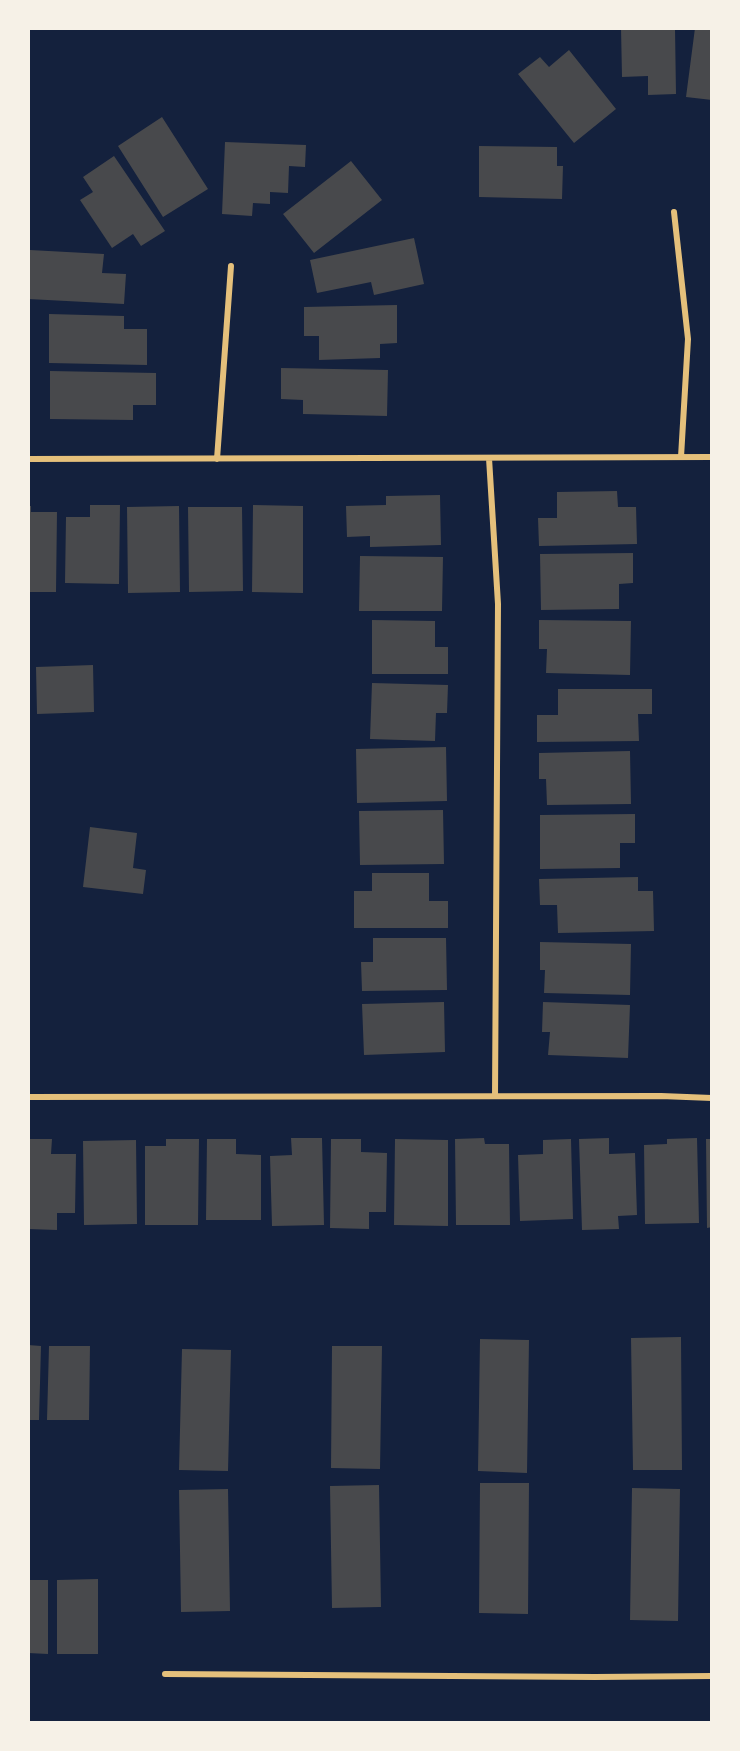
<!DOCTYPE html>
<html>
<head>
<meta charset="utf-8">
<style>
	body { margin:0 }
	#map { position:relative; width:740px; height:1751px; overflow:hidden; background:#14213d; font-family:Literata,serif }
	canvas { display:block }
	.frame { position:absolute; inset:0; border:30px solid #f6f1e7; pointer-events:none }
</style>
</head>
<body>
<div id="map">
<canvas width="740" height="1751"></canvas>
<div class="frame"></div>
</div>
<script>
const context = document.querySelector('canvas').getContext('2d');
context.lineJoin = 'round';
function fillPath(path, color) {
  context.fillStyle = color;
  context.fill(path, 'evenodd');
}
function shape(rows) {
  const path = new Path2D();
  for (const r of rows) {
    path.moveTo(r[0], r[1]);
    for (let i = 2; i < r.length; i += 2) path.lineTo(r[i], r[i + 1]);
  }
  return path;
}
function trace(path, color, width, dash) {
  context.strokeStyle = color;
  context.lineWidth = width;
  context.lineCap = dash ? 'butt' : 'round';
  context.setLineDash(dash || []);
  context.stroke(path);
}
fillPath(shape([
	[621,28,675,28,676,94,648,95,648,76,622,77],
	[695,28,712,28,712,100,686,97],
	[569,50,616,109,574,143,518,74,540,57,549,67],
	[162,117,208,189,163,217,118,146],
	[225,142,306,145,305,167,289,166,288,193,270,192,270,204,253,203,252,216,222,214],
	[479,146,557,147,557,166,563,166,562,199,479,197],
	[114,156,165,231,141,246,133,234,112,248,80,200,93,192,83,177],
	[351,161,382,200,314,253,283,214],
	[414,238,424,284,374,295,371,282,317,293,310,260],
	[30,250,104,254,102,273,126,274,124,304,28,299],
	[397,305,397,343,380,344,380,358,319,360,319,336,304,336,304,307],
	[49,314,124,316,124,329,147,329,147,365,49,363],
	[281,368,388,370,387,416,303,414,303,400,281,399],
	[50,371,156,373,156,405,133,405,133,420,50,419],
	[617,491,618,507,636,507,637,544,539,546,538,518,557,518,557,492],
	[440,495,441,545,370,547,370,536,347,537,346,506,386,505,386,496],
	[90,505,120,505,119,584,65,583,66,517,90,517],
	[253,505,303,506,303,593,252,592],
	[28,506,31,506,31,512,57,512,56,592,28,592],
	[179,506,180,592,128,593,127,507],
	[188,507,242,507,243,591,189,592],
	[633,553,633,583,619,584,619,609,541,610,540,554],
	[360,556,443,557,442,611,359,611],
	[372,620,435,621,435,647,448,647,448,674,372,674],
	[539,620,631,621,630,675,546,673,547,649,539,649],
	[93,665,94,712,37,714,36,667],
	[372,683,448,685,447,713,436,713,435,741,370,739],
	[558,689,652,689,652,714,638,714,639,741,537,742,537,715,558,715],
	[446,747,447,801,357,803,356,749],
	[630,751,631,804,547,805,546,779,539,779,539,753],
	[443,810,444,864,360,865,359,811],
	[635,814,635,843,620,843,620,868,540,869,540,815],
	[90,827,137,833,133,868,146,870,143,894,83,887],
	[372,873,429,873,429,901,448,901,448,928,354,928,354,891,372,891],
	[638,877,638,891,653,891,654,931,558,933,557,905,540,905,539,879],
	[373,938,446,938,447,990,362,991,361,962,373,962],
	[540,942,631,944,630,995,544,993,545,970,540,970],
	[444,1002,445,1052,364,1055,362,1004],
	[543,1002,630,1005,628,1058,548,1055,550,1032,542,1032],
	[291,1138,322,1138,324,1225,272,1226,270,1156,292,1155],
	[484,1138,485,1144,509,1144,510,1225,456,1225,455,1139],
	[609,1138,609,1154,635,1153,637,1215,618,1216,619,1229,582,1230,579,1139],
	[697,1138,699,1223,645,1224,644,1145,667,1144,667,1139],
	[28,1139,52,1139,51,1154,76,1154,75,1213,57,1213,57,1230,28,1229],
	[166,1139,199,1139,198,1225,145,1225,145,1146,166,1146],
	[207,1139,236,1139,236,1154,261,1155,261,1220,206,1220],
	[331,1139,361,1139,361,1152,387,1153,386,1212,369,1212,369,1229,330,1228],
	[395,1139,448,1140,448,1226,394,1225],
	[571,1139,573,1219,520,1221,518,1155,543,1154,543,1140],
	[706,1139,712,1139,712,1227,707,1228],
	[136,1140,137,1224,84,1225,83,1141],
	[681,1337,682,1470,633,1470,631,1338],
	[480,1339,529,1340,527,1473,478,1471],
	[28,1345,41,1346,39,1420,28,1420],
	[49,1346,90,1346,89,1420,47,1420],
	[332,1346,382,1346,380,1469,331,1468],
	[182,1349,231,1350,228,1471,179,1470],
	[480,1483,529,1483,528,1614,479,1613],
	[379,1485,381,1607,332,1608,330,1486],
	[632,1488,680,1489,678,1621,630,1620],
	[228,1489,230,1611,181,1612,179,1490],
	[98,1579,98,1654,57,1654,57,1580],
	[28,1580,48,1580,48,1654,28,1653]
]), '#48494c');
trace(shape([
	[674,212,688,339,681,457],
	[489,458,498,604,495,1096],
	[28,459,712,457],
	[217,459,231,266],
	[28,1097,661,1096,712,1098],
	[165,1674,595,1677,712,1676]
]), '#e5c07b', 6);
</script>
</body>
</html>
